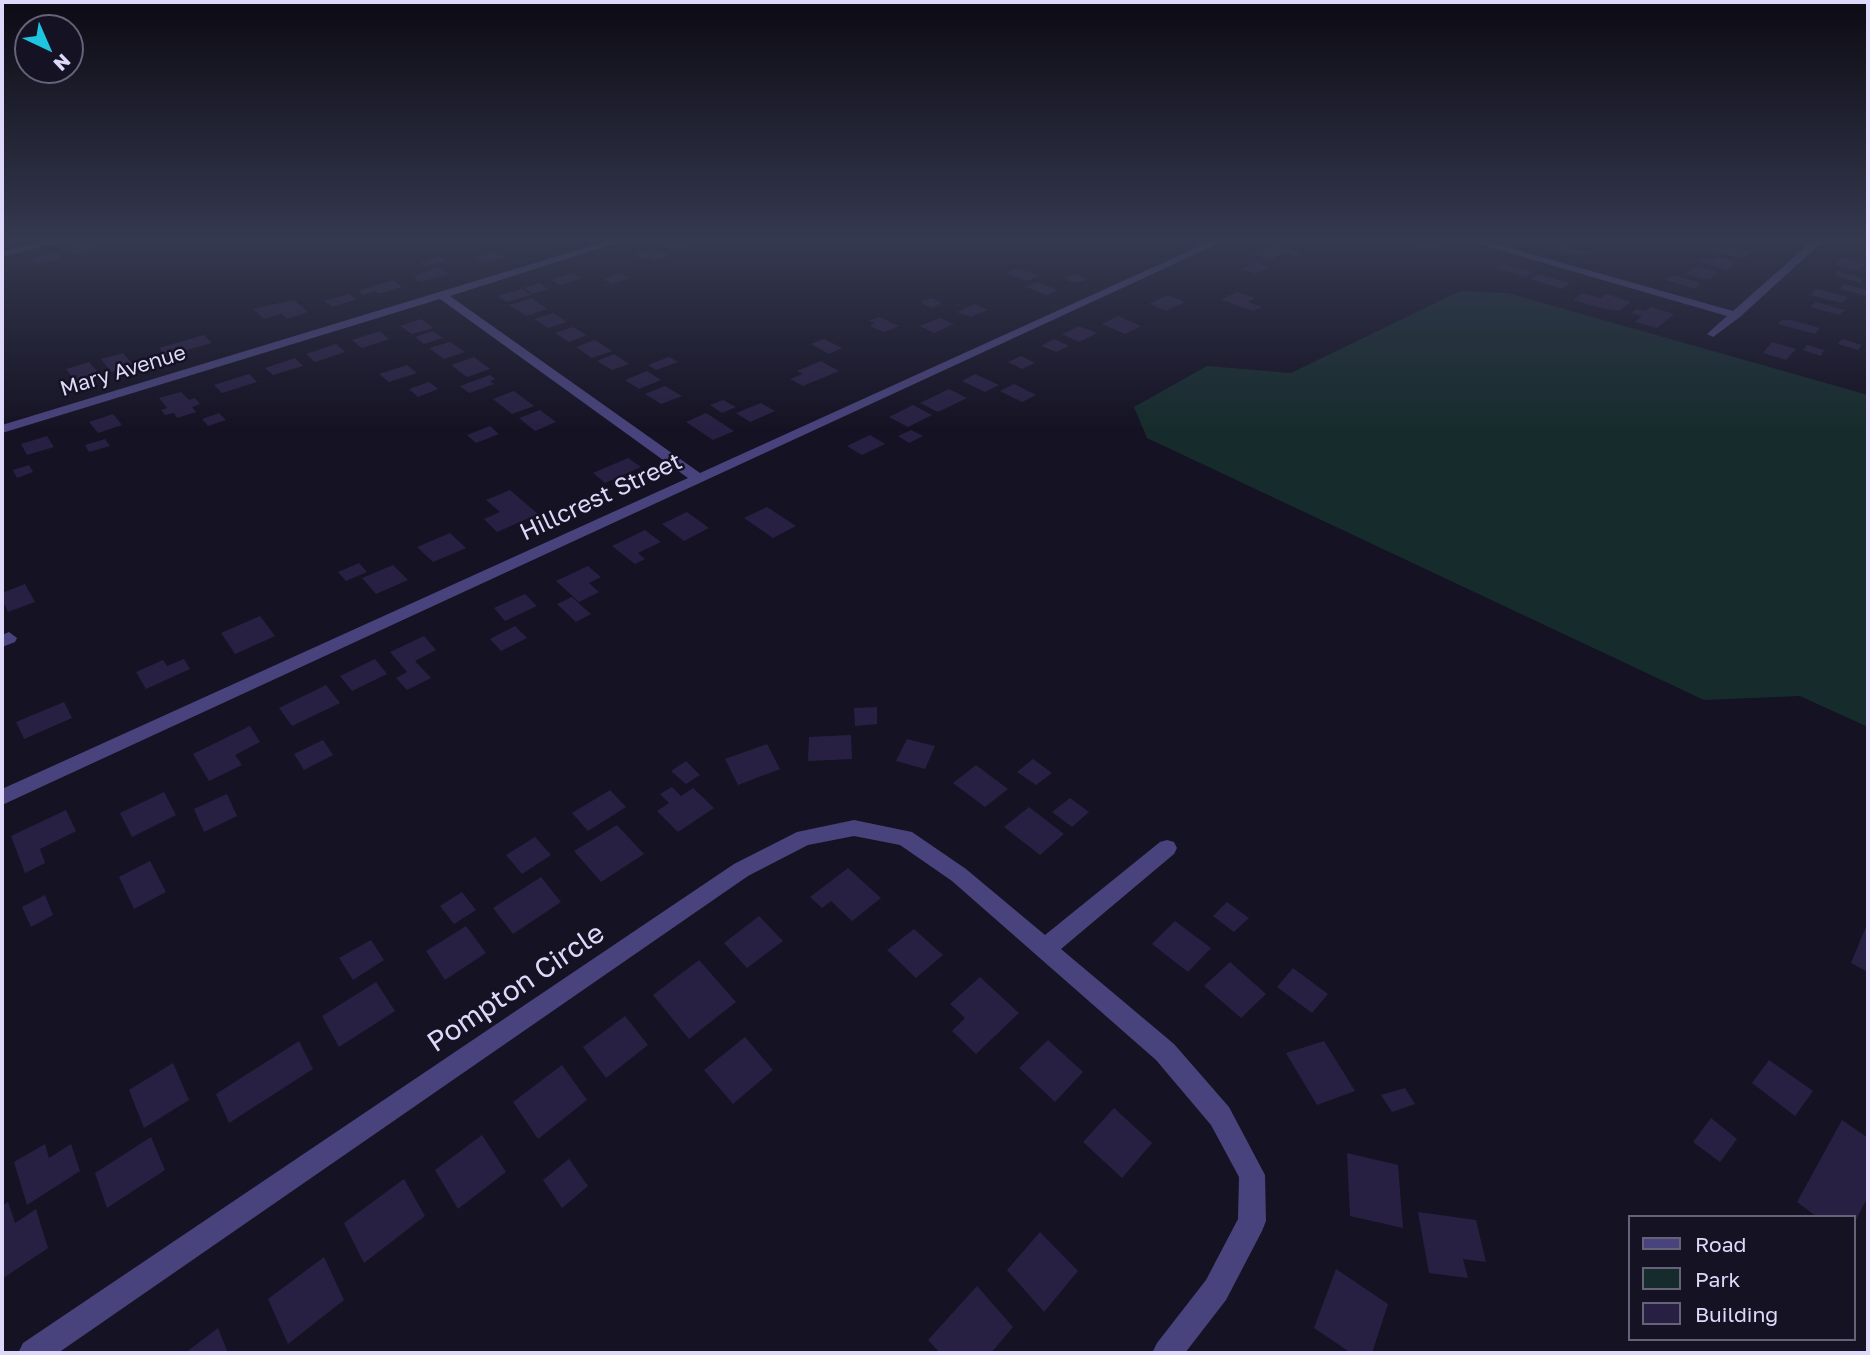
<!DOCTYPE html>
<html>
<head>
<meta charset="utf-8">
<style>
	body { margin:0 }
	#map { position:relative; width:1870px; height:1355px; overflow:hidden; background:#151223; font-family:"Golos Text",sans-serif }
	canvas { display:block }
	.frame { position:absolute; inset:0; border:4px solid #ded9fa; pointer-events:none }
	.legend { position:absolute; left:1628px; top:1215px; width:228px; height:126px; box-sizing:border-box; background:#151223; border:2px solid #656279; margin:0; padding:9px 12px; list-style:none; font-size:21px; color:#ded9fa }
	.legend li { display:flex; align-items:center; gap:14px; height:35px }
	.legend b { width:35px; border:2px solid #656279 }
	.north { position:absolute; left:14px; top:14px; width:70px; height:70px; box-sizing:border-box; background:#151223; border:2px solid #656279; border-radius:50%; rotate:136deg; font-size:19px; font-weight:700; line-height:28px; text-align:center; color:#ded9fa }
	.north::after { content:''; display:block; margin:auto; width:24px; height:32px; background:#1fc4e0; clip-path:polygon(50% 0,100% 100%,50% 72%,0 100%) }
</style>
</head>
<body>
<div id="map">
<canvas width="1870" height="1355"></canvas>
<div class="frame"></div>
<ul class="legend">
<li><b style="height:9px;background:#48437c"></b>Road</li>
<li><b style="height:19px;background:#162c2c"></b>Park</li>
<li><b style="height:19px;background:#282042"></b>Building</li>
</ul>
<div class="north">N</div>
</div>
<script>
const context = document.querySelector('canvas').getContext('2d');
context.lineJoin = 'round';
function fillPath(path, color) {
  context.fillStyle = color;
  context.fill(path, 'evenodd');
}
function shape(rows) {
  const path = new Path2D();
  for (const r of rows) {
    path.moveTo(r[0], r[1]);
    for (let i = 2; i < r.length; i += 2) path.lineTo(r[i], r[i + 1]);
  }
  return path;
}
function label(font, color, halo, rows, align = 'center') {
  context.font = font + ' "Golos Text",sans-serif';
  context.lineWidth = 5;
  context.setLineDash([]);
  context.textBaseline = 'middle';
  context.strokeStyle = halo;
  context.fillStyle = color;
  for (const [text, x, y, turn = 0] of rows) {
    context.save();
    context.translate(x, y);
    context.rotate((+turn || 0) * Math.PI / 180);
    context.textAlign = isNaN(turn) ? turn : align;
    if (halo) context.strokeText(text, 0, 0);
    context.fillText(text, 0, 0);
    context.restore();
  }
}
fillPath(shape([
	[1460,291,1508,293,1868,395,1868,727,1800,696,1704,700,1147,438,1134,407,1207,366,1291,373]
]), '#162c2c');
fillPath(shape([
	[674,241,701,241,701,242,672,251,661,245],
	[1427,241,1444,246,1434,252,1400,242],
	[91,243,97,250,75,255,69,248],
	[1275,244,1302,253,1295,257,1285,253,1271,260,1253,254],
	[1563,245,1589,252,1581,257,1555,250],
	[1715,247,1727,250,1730,247,1752,252,1744,259,1710,251],
	[654,248,669,256,655,260,649,257,642,259,633,254],
	[497,251,506,257,482,264,473,258],
	[57,252,63,259,38,265,32,258],
	[439,256,447,261,426,267,419,262],
	[1717,257,1737,262,1728,270,1698,262,1704,258,1713,260],
	[1841,258,1865,264,1858,271,1834,265],
	[1255,262,1269,267,1255,274,1241,269],
	[1503,263,1532,272,1524,277,1495,268],
	[437,266,449,274,420,282,413,277],
	[1696,266,1718,272,1709,280,1686,274],
	[1018,268,1039,276,1027,281,1005,273],
	[1838,271,1864,278,1860,283,1834,275],
	[573,273,582,278,561,285,551,280],
	[621,273,630,278,612,284,603,279],
	[1074,274,1089,279,1075,283,1063,278],
	[1538,274,1570,283,1562,289,1530,279],
	[1673,275,1701,283,1695,289,1666,280],
	[393,280,402,287,379,294,375,291,363,295,358,291],
	[1037,282,1057,290,1046,295,1026,287],
	[539,283,548,289,533,294,524,288],
	[1844,284,1864,289,1868,294,1866,296,1840,289],
	[522,289,531,295,507,302,498,296],
	[1816,289,1848,297,1842,303,1810,295],
	[1237,292,1255,298,1248,302,1262,307,1253,311,1221,300],
	[1582,293,1601,298,1606,294,1631,302,1619,311,1601,308,1573,300],
	[349,294,357,299,333,307,324,301],
	[1168,295,1185,302,1166,311,1149,304],
	[531,298,548,309,526,316,509,305],
	[931,298,942,303,931,308,920,302],
	[294,300,308,312,287,319,281,314,264,319,253,309],
	[1816,302,1845,310,1839,315,1810,307],
	[975,304,988,310,971,317,957,312],
	[1651,307,1674,314,1657,328,1635,322,1642,316,1631,313,1637,309,1646,311],
	[553,313,567,322,548,328,534,319],
	[1118,316,1141,326,1125,334,1102,324],
	[879,317,899,326,884,332,870,326,875,323,869,321],
	[940,318,954,324,934,333,920,326],
	[421,319,433,328,412,334,400,326],
	[1781,320,1791,320,1820,328,1815,334,1778,324],
	[1079,326,1097,333,1079,342,1062,334],
	[573,327,587,335,569,342,555,333],
	[380,331,389,339,362,348,352,340],
	[433,331,443,338,424,344,415,337],
	[204,335,212,343,183,351,187,356,171,361,159,348],
	[824,339,842,348,829,354,811,344],
	[1054,339,1069,346,1056,352,1041,346],
	[1842,339,1862,345,1858,350,1838,344],
	[595,340,612,351,592,358,576,347],
	[450,342,465,352,444,359,429,348],
	[1772,342,1796,349,1786,360,1763,353],
	[336,344,345,352,315,362,306,354],
	[1807,345,1824,350,1821,356,1803,350],
	[123,353,134,366,111,372,101,359],
	[614,354,629,364,612,370,597,361],
	[1021,356,1035,363,1022,369,1008,362],
	[474,357,490,369,467,377,451,365],
	[669,357,678,362,656,370,648,365],
	[295,358,303,366,273,375,265,368],
	[821,361,839,371,803,386,790,379,803,374,797,371],
	[89,362,101,376,77,383,66,369],
	[407,365,417,373,389,382,379,374],
	[647,371,661,380,639,389,625,380],
	[249,374,257,382,222,393,214,385],
	[975,374,999,385,985,392,962,381],
	[490,375,495,379,490,381,494,384,469,393,460,386],
	[429,382,438,389,418,397,409,389],
	[1014,384,1036,395,1022,402,1000,391],
	[665,386,682,396,661,404,645,394],
	[949,389,967,398,938,412,920,403],
	[514,391,534,406,512,414,493,399],
	[181,392,189,400,195,398,200,404,192,407,196,412,177,418,174,413,165,415,161,410,167,408,159,398],
	[723,400,736,407,722,413,710,405],
	[761,403,775,411,750,422,736,413],
	[913,405,932,415,908,427,889,417],
	[540,410,556,422,535,431,519,418],
	[219,413,226,420,208,426,202,419],
	[706,413,734,431,713,440,686,422],
	[113,414,122,425,98,433,89,422],
	[490,426,499,434,476,443,467,435],
	[911,430,923,436,909,443,898,436],
	[870,435,885,444,862,455,847,446],
	[47,436,54,447,27,455,21,444],
	[105,439,110,446,89,452,85,445],
	[628,458,641,467,605,483,593,473],
	[29,465,33,472,17,478,13,470],
	[510,490,538,514,497,532,484,519,500,512,486,500],
	[767,507,796,526,773,538,744,518],
	[687,512,709,528,684,541,662,524],
	[645,530,661,542,638,553,645,559,635,564,612,546],
	[450,533,466,548,433,562,417,547],
	[359,563,367,572,346,581,338,572],
	[393,565,408,580,376,594,362,578],
	[588,566,601,577,589,583,599,592,579,602,556,581],
	[25,584,35,602,8,612,5,605,2,606,2,593],
	[525,594,537,606,505,621,494,608],
	[572,597,584,608,591,614,576,622,557,604],
	[260,616,275,636,235,654,221,633],
	[515,626,527,638,501,651,490,639],
	[424,636,436,650,415,661,431,678,407,690,396,678,407,672,390,652],
	[184,659,190,669,146,689,136,672,163,660,167,666],
	[375,659,387,674,352,691,340,676],
	[326,685,340,703,292,726,279,708],
	[64,702,72,718,24,739,16,722],
	[877,707,877,724,855,726,854,708],
	[250,726,260,742,235,755,242,765,209,781,193,754],
	[851,735,852,759,808,761,809,737],
	[907,739,935,746,925,769,896,761],
	[323,740,333,755,304,770,294,754],
	[767,744,780,769,738,785,725,759],
	[1033,759,1052,773,1036,785,1017,772],
	[686,761,700,775,686,784,671,771],
	[976,765,1008,789,985,807,953,783],
	[672,787,681,796,693,788,714,808,678,832,657,811,669,803,660,794],
	[610,790,626,807,588,831,572,813],
	[164,792,176,815,132,837,120,813],
	[227,794,237,816,204,832,194,809],
	[1070,798,1089,812,1072,827,1052,812],
	[1029,807,1064,834,1040,855,1004,827],
	[66,810,76,831,40,849,45,863,25,873,11,836],
	[617,825,644,854,601,882,574,851],
	[535,837,551,855,522,874,506,855],
	[150,861,166,892,134,909,119,877],
	[848,868,881,898,852,921,831,901,822,908,810,897],
	[541,877,561,902,513,934,493,908],
	[462,892,476,910,454,924,440,906],
	[45,895,53,915,31,927,22,907],
	[1227,902,1249,918,1234,932,1213,916],
	[759,916,783,941,747,968,724,943],
	[1175,921,1211,948,1188,972,1152,944],
	[1868,922,1868,972,1851,963],
	[466,926,486,953,445,980,426,951],
	[914,929,943,955,916,978,887,950],
	[371,940,384,960,353,980,339,958],
	[699,960,736,1002,689,1039,653,995],
	[1230,962,1266,994,1241,1018,1204,986],
	[1293,968,1328,994,1312,1013,1277,987],
	[980,977,1019,1013,976,1054,952,1031,965,1018,950,1004],
	[376,982,395,1011,339,1047,322,1016],
	[625,1016,648,1045,606,1078,583,1047],
	[745,1037,773,1070,733,1104,704,1070],
	[1048,1040,1083,1072,1055,1102,1019,1068],
	[299,1041,313,1069,229,1123,216,1094],
	[1324,1041,1355,1091,1317,1105,1286,1053],
	[1769,1060,1813,1091,1795,1116,1752,1083],
	[173,1063,189,1100,144,1128,129,1090],
	[562,1065,587,1100,538,1139,513,1102],
	[1405,1088,1415,1104,1392,1112,1381,1095],
	[1114,1108,1152,1143,1122,1178,1083,1142],
	[1711,1118,1737,1139,1720,1162,1693,1142],
	[1842,1120,1868,1138,1868,1196,1854,1224,1854,1217,1817,1217,1797,1202],
	[482,1135,506,1172,458,1209,435,1170],
	[151,1137,165,1170,107,1208,95,1173],
	[45,1144,49,1158,71,1144,80,1171,27,1205,14,1162],
	[1347,1153,1398,1165,1403,1228,1350,1216],
	[569,1159,588,1186,562,1208,543,1180],
	[404,1179,425,1216,364,1263,344,1223],
	[8,1202,15,1223,36,1209,48,1248,2,1279,2,1206],
	[1418,1212,1476,1220,1486,1262,1463,1259,1468,1278,1429,1273],
	[1040,1232,1078,1271,1044,1312,1007,1270],
	[324,1257,344,1300,288,1344,268,1299],
	[1336,1269,1388,1304,1372,1353,1351,1353,1314,1328],
	[977,1286,1013,1327,991,1353,940,1353,928,1340],
	[218,1328,228,1353,185,1353]
]), '#282042');
fillPath(shape([
	[45,241,63,241,2,257,2,251,45,241],
	[607,241,623,241,450,296,700,473,1211,241,1224,241,2,805,2,789,688,478,440,299,2,433,2,425,607,241],
	[1468,241,1485,241,1733,311,1812,241,1823,241,1740,317,1713,337,1707,334,1727,316,1468,241],
	[9,632,17,638,15,642,2,647,2,635,9,632],
	[854,820,912,832,966,869,1045,935,1160,842,1167,840,1174,842,1177,848,1174,854,1061,949,1174,1044,1229,1107,1265,1175,1266,1221,1262,1231,1226,1300,1185,1353,1152,1353,1157,1343,1206,1280,1238,1219,1239,1177,1211,1125,1156,1060,952,881,900,845,854,836,808,845,748,876,58,1353,18,1353,23,1343,734,864,797,832,854,820]
]), '#48437c');
const sky = context.createLinearGradient(0, 0, 0, 431);
sky.addColorStop(0, '#0c0a13');
sky.addColorStop(0.56, '#353950');
sky.addColorStop(1, '#35395000');
context.fillStyle = sky;
context.fillRect(0, 0, 1870, 431);
label('21px', '#ded9fa', '#151223', [
	["Mary Avenue",123,371,-17]
]);
label('24px', '#ded9fa', '#151223', [
	["Hillcrest Street",601,497,-25]
]);
label('28px', '#ded9fa', '#151223', [
	["Pompton Circle",516,988,-34]
]);
</script>
</body>
</html>
